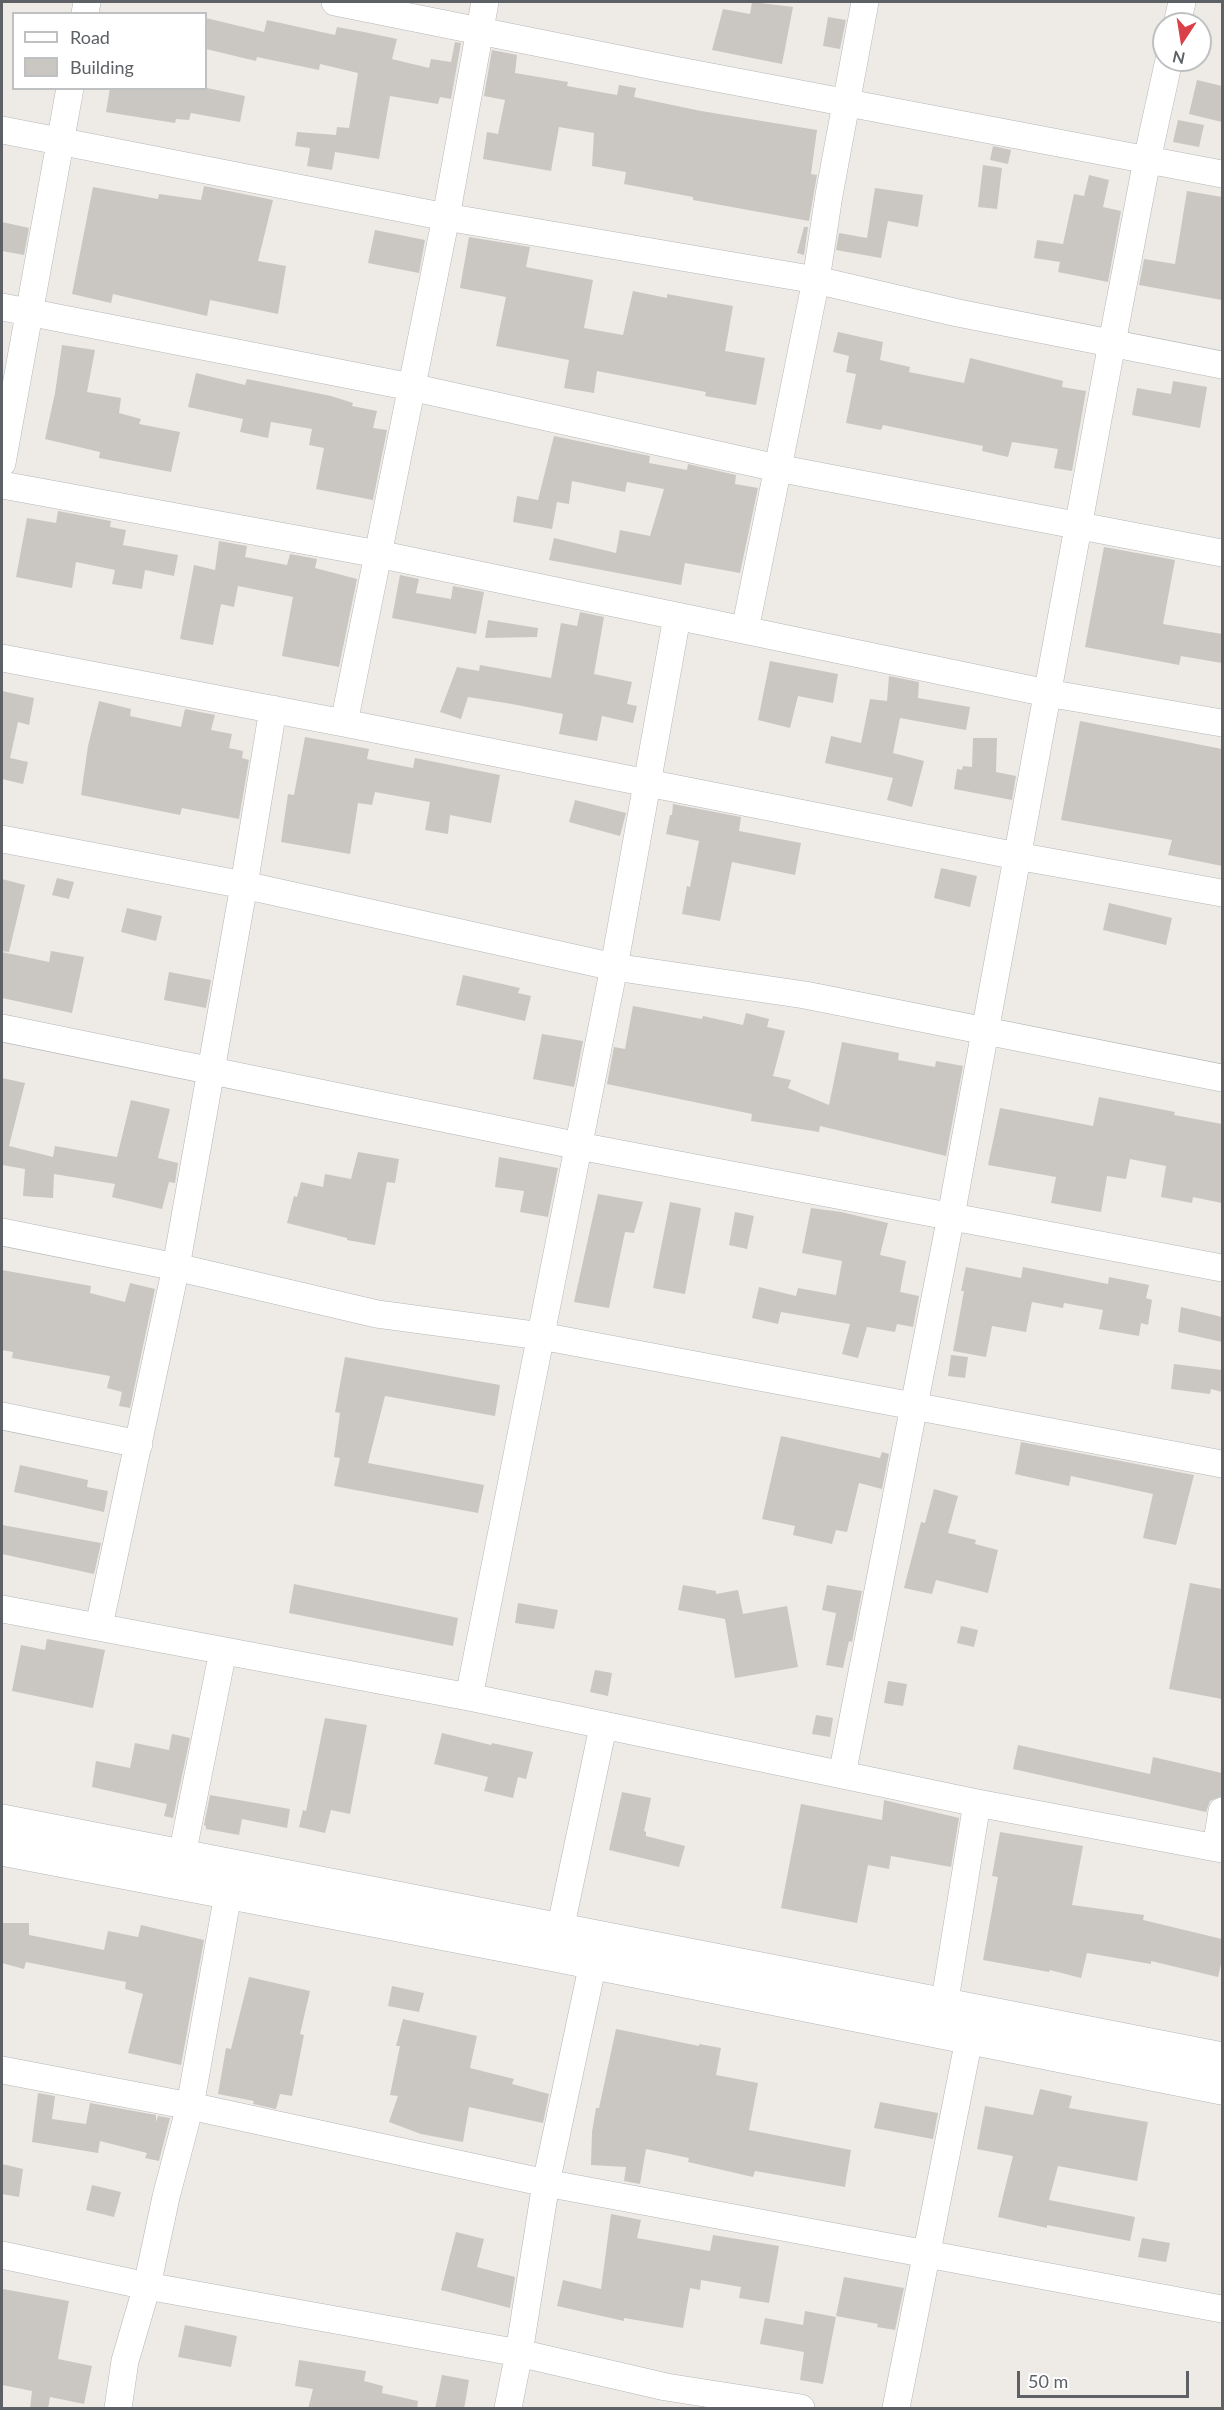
<!DOCTYPE html>
<html>
<head>
<meta charset="utf-8">
<style>
	body { margin:0 }
	#map { position:relative; width:1224px; height:2410px; overflow:hidden; background:#eeebe6; font-family:Lato,sans-serif }
	canvas { display:block }
	.frame { position:absolute; inset:0; border:3px solid #5d6165; pointer-events:none }
	.legend { position:absolute; left:12px; top:12px; width:195px; height:78px; box-sizing:border-box; background:#fff; border:2px solid #bec0c1; margin:0; padding:8px 10px; list-style:none; font-size:18px; color:#5d6165 }
	.legend li { display:flex; align-items:center; gap:12px; height:30px }
	.legend b { width:30px; border:2px solid #bec0c1 }
	.north { position:absolute; left:1152px; top:12px; width:60px; height:60px; box-sizing:border-box; background:#fff; border:2px solid #bec0c1; border-radius:50%; rotate:192deg; font-size:16px; font-weight:700; line-height:24px; text-align:center; color:#5d6165 }
	.north::after { content:''; display:block; margin:auto; width:21px; height:27px; background:#da4047; clip-path:polygon(50% 0,100% 100%,50% 72%,0 100%) }
	.scale { position:absolute; left:1017px; top:2371px; width:172px; height:27px; box-sizing:border-box; border:3px solid #5d6165; border-top:0; padding-left:8px; font-size:18px; line-height:21px; white-space:nowrap; color:#5d6165; -webkit-text-stroke:4px #fff; paint-order:stroke }
</style>
</head>
<body>
<div id="map">
<canvas width="1224" height="2410"></canvas>
<div class="frame"></div>
<ul class="legend">
<li><b style="height:8px;background:#fff"></b>Road</li>
<li><b style="height:16px;background:#cac6c2"></b>Building</li>
</ul>
<div class="north">N</div>
<div class="scale">50 m</div>
</div>
<script>
const context = document.querySelector('canvas').getContext('2d');
context.lineJoin = 'round';
function fillPath(path, color) {
  context.fillStyle = color;
  context.fill(path, 'evenodd');
}
function shape(rows) {
  const path = new Path2D();
  for (const r of rows) {
    path.moveTo(r[0], r[1]);
    for (let i = 2; i < r.length; i += 2) path.lineTo(r[i], r[i + 1]);
  }
  return path;
}
function trace(path, color, width, dash) {
  context.strokeStyle = color;
  context.lineWidth = width;
  context.lineCap = dash ? 'butt' : 'round';
  context.setLineDash(dash || []);
  context.stroke(path);
}
fillPath(shape([
	[752,2,793,7,782,64,712,50,723,9,750,14],
	[828,17,846,20,840,49,823,46],
	[206,18,264,32,267,20,335,35,337,27,364,32,397,39,392,59,429,68,431,59,451,62,455,42,461,43,451,99,440,97,438,104,390,96,379,159,335,152,332,170,307,166,310,148,295,146,297,132,336,135,337,127,349,128,358,73,320,64,319,70,257,57,256,61,206,49],
	[492,50,517,55,515,73,568,82,567,86,617,95,619,85,636,88,634,97,701,111,817,130,811,174,817,175,809,221,693,200,693,197,624,184,626,172,592,166,594,133,559,127,551,171,483,159,487,132,498,134,505,100,484,96],
	[1197,80,1222,86,1222,122,1189,114],
	[110,88,207,88,245,96,240,122,191,113,189,120,176,119,175,123,106,112],
	[1178,120,1204,125,1199,147,1173,142],
	[993,146,1011,150,1008,164,990,160],
	[983,165,1002,168,997,209,978,207],
	[1089,175,1109,180,1103,207,1121,211,1108,282,1058,272,1060,262,1034,258,1037,240,1063,244,1074,194,1084,196],
	[204,186,273,200,258,261,286,266,278,314,210,300,207,316,113,294,111,303,72,294,93,187,158,199,159,194,201,200],
	[875,188,923,195,918,227,888,221,881,258,836,250,839,233,867,238],
	[1187,191,1222,197,1222,300,1139,285,1144,259,1175,264],
	[2,222,29,228,24,255,2,251],
	[804,227,808,227,804,255,797,253],
	[375,230,425,240,419,273,368,263],
	[469,237,530,247,526,267,593,280,584,328,623,335,633,291,667,298,667,294,733,306,725,351,765,358,756,405,705,396,706,392,597,371,594,393,564,388,569,360,496,346,506,297,460,288],
	[838,332,883,342,880,360,910,367,909,372,964,383,970,358,1063,381,1062,387,1086,391,1072,471,1054,468,1058,449,1012,442,1008,457,982,451,983,446,883,425,881,430,846,423,856,374,846,372,849,356,833,352],
	[62,345,95,350,87,392,121,398,119,413,141,419,139,424,180,432,171,472,99,458,100,452,45,439,55,393],
	[196,373,245,385,247,379,331,396,353,403,352,406,377,411,373,428,387,430,373,500,316,489,324,448,309,445,312,429,271,422,268,438,240,432,243,419,188,407],
	[1173,381,1207,387,1200,428,1132,415,1137,388,1171,394],
	[554,436,650,456,649,463,687,470,688,464,736,475,735,484,758,488,740,573,685,563,681,585,549,560,554,538,616,553,620,530,650,536,664,489,627,482,625,492,572,481,569,504,557,502,552,529,513,522,517,496,538,500],
	[58,511,111,521,110,527,126,530,123,545,178,555,174,576,145,570,142,589,112,584,115,570,76,562,72,588,16,577,27,518,56,523],
	[219,541,247,546,245,557,287,565,290,554,317,559,315,568,357,579,339,667,282,656,293,597,238,586,234,607,221,604,213,645,180,639,194,565,215,570],
	[1104,547,1175,560,1163,624,1222,634,1222,663,1181,656,1179,665,1085,647],
	[400,575,419,579,416,593,451,599,453,586,484,592,476,634,392,618],
	[580,612,604,617,594,674,632,682,627,704,637,706,633,723,602,716,597,741,559,734,563,714,512,704,468,697,461,719,440,712,457,667,479,671,480,665,551,678,561,623,577,626],
	[488,620,538,628,537,637,485,638],
	[770,661,838,674,833,703,798,696,790,728,758,720],
	[889,676,919,682,918,698,970,707,966,730,900,718,893,753,924,761,912,807,887,800,893,778,825,763,831,736,861,743,870,699,887,701],
	[2,691,34,698,29,725,18,722,10,758,28,762,23,784,2,779],
	[99,701,131,709,130,716,181,727,185,709,215,715,211,730,232,734,229,748,243,751,242,758,249,760,239,819,182,808,180,815,81,795,88,746],
	[1080,721,1222,749,1222,866,1168,855,1172,840,1061,820],
	[305,737,369,749,367,759,413,768,415,758,500,775,491,823,450,815,448,834,425,830,430,802,375,792,372,805,358,803,350,854,281,842,288,794,294,795],
	[973,738,997,738,996,772,1016,776,1012,800,954,789,957,769,962,770,963,766,972,767],
	[575,800,626,813,620,836,569,822],
	[673,804,741,817,739,831,801,843,795,875,732,862,720,921,682,914,687,886,690,887,699,841,666,834,670,815,672,815],
	[941,868,977,876,970,907,934,898],
	[57,878,74,882,69,899,52,895],
	[2,879,25,885,9,952,2,951],
	[1109,903,1172,918,1166,945,1103,930],
	[127,908,162,916,156,941,121,932],
	[51,951,84,957,72,1013,2,998,2,952,49,962],
	[169,972,211,980,206,1008,164,1000],
	[463,975,520,988,518,993,531,996,525,1021,456,1005],
	[633,1006,702,1019,703,1016,743,1025,746,1013,769,1019,767,1027,785,1031,773,1076,791,1080,788,1088,829,1105,842,1042,899,1053,898,1060,935,1067,936,1061,963,1066,946,1156,820,1126,819,1132,751,1121,752,1114,607,1084,614,1047,625,1049],
	[542,1034,583,1041,574,1087,533,1079],
	[2,1078,25,1083,9,1146,53,1157,55,1146,117,1157,131,1100,170,1109,158,1158,178,1163,175,1183,169,1182,162,1209,112,1197,115,1184,54,1174,53,1198,23,1196,25,1169,2,1165],
	[1099,1097,1175,1112,1174,1115,1222,1124,1222,1203,1193,1197,1192,1203,1161,1197,1166,1166,1130,1159,1126,1179,1107,1176,1101,1212,1051,1203,1056,1177,988,1165,1000,1108,1093,1126],
	[358,1152,399,1159,395,1183,387,1182,375,1245,347,1240,347,1238,287,1223,294,1196,297,1197,301,1182,323,1187,325,1174,351,1179],
	[499,1157,558,1168,548,1217,520,1212,524,1191,495,1187],
	[598,1194,643,1202,634,1233,625,1232,609,1308,574,1302],
	[670,1202,701,1208,685,1294,653,1288],
	[811,1208,841,1212,888,1223,880,1255,906,1261,900,1292,919,1296,913,1327,897,1324,895,1332,867,1327,858,1358,842,1354,850,1324,781,1312,778,1324,752,1318,759,1287,796,1296,798,1288,836,1295,842,1261,802,1253],
	[735,1212,754,1216,747,1249,729,1245],
	[966,1267,1021,1278,1023,1267,1108,1284,1109,1277,1149,1285,1146,1298,1152,1300,1148,1325,1141,1323,1139,1336,1099,1329,1103,1310,1064,1303,1063,1308,1032,1302,1026,1332,992,1326,986,1357,953,1351,964,1291,961,1291],
	[2,1270,91,1286,90,1293,125,1302,130,1283,155,1289,130,1408,119,1406,122,1392,107,1388,110,1376,12,1358,13,1352,2,1350],
	[1181,1307,1222,1317,1222,1342,1178,1332],
	[951,1355,968,1357,965,1378,948,1376],
	[345,1357,500,1385,495,1416,385,1396,368,1463,484,1485,478,1513,334,1486,340,1458,334,1457,340,1413,335,1412],
	[1174,1364,1222,1370,1222,1392,1211,1389,1210,1394,1171,1389],
	[781,1436,880,1458,882,1452,889,1454,882,1489,859,1483,847,1532,836,1530,832,1544,793,1535,795,1526,762,1519],
	[1021,1442,1194,1475,1176,1545,1143,1538,1153,1494,1071,1476,1069,1486,1015,1474],
	[20,1465,88,1480,87,1487,108,1491,104,1512,14,1492],
	[934,1489,958,1496,948,1533,976,1540,975,1544,998,1550,988,1593,936,1580,932,1594,904,1588,921,1522,925,1523],
	[2,1525,101,1543,94,1574,2,1554],
	[1190,1583,1222,1589,1222,1699,1169,1689],
	[294,1584,458,1618,453,1646,289,1613],
	[683,1585,716,1591,716,1594,738,1590,743,1614,787,1606,798,1667,735,1678,725,1619,678,1610],
	[827,1585,862,1591,852,1642,849,1641,843,1668,826,1665,836,1613,822,1610],
	[518,1603,558,1610,554,1629,515,1623],
	[961,1626,978,1630,974,1647,957,1643],
	[47,1639,105,1650,93,1708,12,1691,21,1645,45,1650],
	[595,1670,612,1673,608,1696,590,1692],
	[888,1681,907,1684,903,1706,884,1703],
	[816,1715,833,1718,830,1737,812,1734],
	[325,1718,367,1725,350,1814,331,1810,325,1833,299,1827,303,1810,306,1811],
	[442,1733,491,1745,492,1743,533,1752,526,1779,518,1777,513,1798,484,1791,488,1777,434,1764],
	[172,1734,190,1738,173,1818,164,1816,167,1804,92,1787,96,1761,130,1768,135,1743,169,1750],
	[1018,1745,1150,1774,1153,1757,1222,1773,1222,1796,1210,1801,1206,1812,1013,1769],
	[622,1792,651,1798,644,1831,646,1832,646,1836,685,1846,679,1867,609,1850],
	[210,1795,290,1809,287,1828,242,1819,239,1835,206,1829,206,1826,204,1825],
	[884,1800,959,1818,951,1867,891,1856,889,1869,868,1865,857,1923,781,1908,801,1804,882,1820],
	[1000,1832,1083,1846,1072,1905,1144,1915,1143,1920,1222,1939,1222,1960,1218,1977,1151,1961,1151,1964,1087,1953,1081,1978,1050,1970,1049,1972,983,1960,998,1877,992,1876],
	[2,1923,29,1923,29,1935,104,1950,108,1931,138,1937,141,1925,204,1940,181,2065,128,2053,143,1994,125,1989,126,1982,26,1962,24,1969,2,1963],
	[249,1977,310,1991,300,2034,304,2035,292,2096,280,2094,276,2109,253,2104,254,2101,218,2094,226,2048,231,2049],
	[392,1986,424,1993,419,2012,388,2006],
	[403,2019,477,2036,470,2068,514,2079,512,2084,549,2094,543,2123,469,2107,463,2142,421,2134,389,2122,398,2096,390,2095,400,2046,396,2046],
	[616,2029,699,2046,699,2044,721,2048,716,2075,758,2083,749,2130,851,2150,845,2187,755,2171,753,2177,688,2162,689,2158,646,2149,640,2184,624,2181,626,2167,591,2165,592,2132,596,2108,599,2108],
	[1040,2089,1072,2096,1069,2108,1148,2122,1137,2181,1058,2166,1049,2200,1135,2217,1130,2241,1047,2225,1047,2228,998,2217,1013,2156,977,2149,985,2106,1033,2115],
	[38,2093,55,2096,52,2119,86,2124,90,2103,156,2115,156,2122,158,2116,170,2118,159,2161,145,2158,147,2153,100,2141,98,2153,32,2142],
	[880,2102,938,2113,933,2139,874,2128],
	[2,2164,23,2169,19,2197,2,2194],
	[92,2185,121,2192,114,2217,86,2210],
	[611,2214,641,2220,637,2238,710,2251,713,2235,779,2246,769,2303,739,2298,741,2287,701,2280,700,2290,690,2288,683,2328,624,2318,624,2321,557,2306,563,2280,601,2289],
	[456,2232,484,2239,477,2267,515,2277,510,2308,441,2290],
	[1142,2238,1170,2243,1166,2262,1138,2257],
	[844,2277,904,2288,895,2330,877,2327,878,2324,836,2316],
	[3,2289,69,2301,58,2359,92,2366,84,2404,50,2397,48,2409,30,2409,32,2391,2,2385,2,2299],
	[805,2311,836,2317,823,2384,800,2380,804,2352,760,2344,765,2318,803,2325],
	[185,2325,237,2336,231,2367,178,2357],
	[299,2360,366,2371,364,2381,383,2386,382,2393,418,2401,417,2409,308,2409,313,2389,295,2386],
	[442,2375,469,2380,464,2409,435,2409]
]), '#cac6c2');
const street = shape([
	[335,2,669,69,1222,174],
	[85,14,87,2],
	[1177,24,1182,2],
	[2,130,446,217,816,280,958,313,1222,365],
	[2,307,411,387,777,468,1222,553],
	[2,463,70,88],
	[2,485,378,554,1047,693,1222,723],
	[745,630,816,280,829,195,865,2],
	[2,658,344,723,1017,856,1222,893],
	[344,723,446,217,485,2],
	[2,839,244,885,614,967,805,995,1222,1078],
	[2,1028,579,1146,1222,1268],
	[2,1232,176,1267,377,1314,541,1336,1222,1464],
	[2,1416,139,1444],
	[2,1609,469,1697,977,1803,1222,1849],
	[99,1626,176,1267,244,885,273,709],
	[469,1697,614,967,677,617],
	[842,1775,951,1216,1112,343,1147,160,1169,60],
	[1216,1848,1222,1811],
	[182,1855,223,1651],
	[560,1930,603,1727],
	[944,2006,977,1803],
	[2,2070,190,2106,546,2183,1222,2309],
	[2,2255,147,2286,519,2353,666,2387,801,2408],
	[118,2408,125,2361,147,2286,166,2197,190,2106,228,1894],
	[508,2408,519,2353,546,2183,593,1963],
	[896,2408,969,2039]
]);
const secondary = shape([
	[2,1821,1222,2059],
	[2,1849,555,1955,1222,2088]
]);
trace(street, '#b3b6b9', 28);
trace(secondary, '#b2b5b9', 34);
trace(street, '#fff', 27);
trace(secondary, '#fff', 33);
</script>
</body>
</html>
